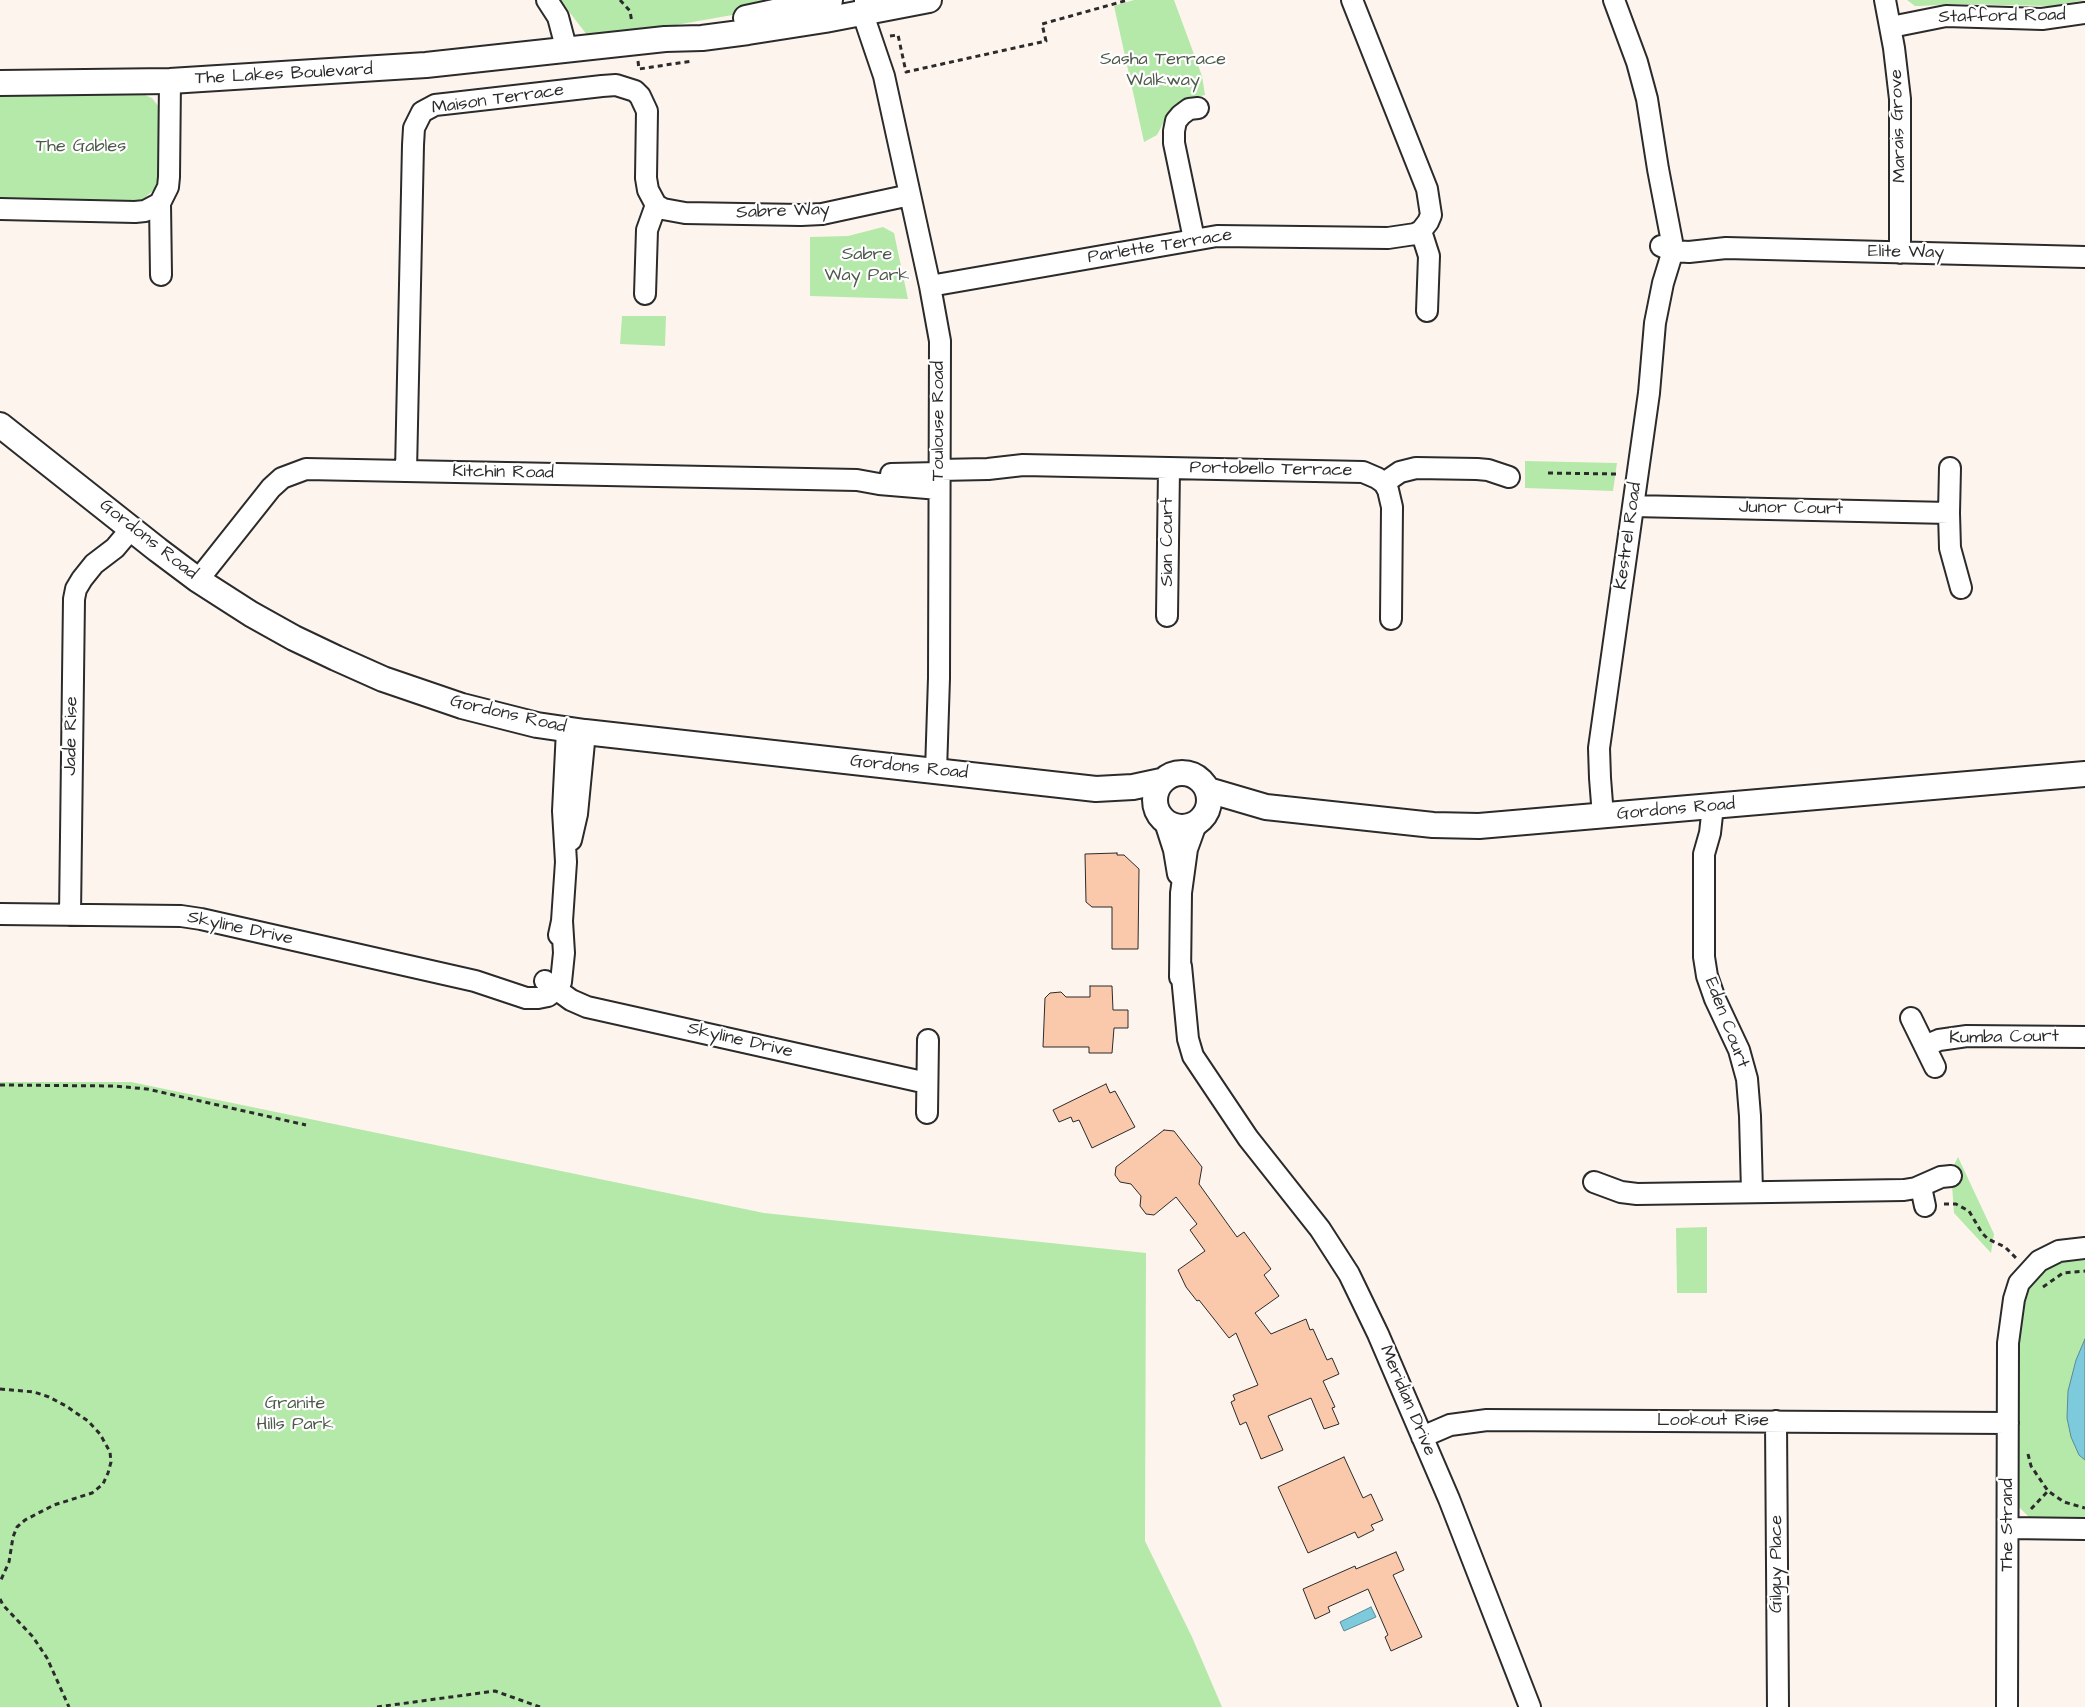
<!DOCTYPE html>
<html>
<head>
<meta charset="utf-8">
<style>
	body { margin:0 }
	canvas { display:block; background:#fef4ee }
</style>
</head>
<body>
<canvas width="2085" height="1707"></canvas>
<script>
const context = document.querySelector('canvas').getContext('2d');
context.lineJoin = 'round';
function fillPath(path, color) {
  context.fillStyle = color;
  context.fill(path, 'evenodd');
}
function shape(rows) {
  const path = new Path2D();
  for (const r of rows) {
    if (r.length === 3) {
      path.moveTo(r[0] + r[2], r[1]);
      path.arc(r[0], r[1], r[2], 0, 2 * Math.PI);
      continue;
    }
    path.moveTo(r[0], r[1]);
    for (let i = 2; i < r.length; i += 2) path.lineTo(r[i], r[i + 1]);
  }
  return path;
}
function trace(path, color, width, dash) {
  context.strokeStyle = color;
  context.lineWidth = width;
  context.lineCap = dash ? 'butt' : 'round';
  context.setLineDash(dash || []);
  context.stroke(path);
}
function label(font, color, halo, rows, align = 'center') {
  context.font = font + ' "Architects Daughter",sans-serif';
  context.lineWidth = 4.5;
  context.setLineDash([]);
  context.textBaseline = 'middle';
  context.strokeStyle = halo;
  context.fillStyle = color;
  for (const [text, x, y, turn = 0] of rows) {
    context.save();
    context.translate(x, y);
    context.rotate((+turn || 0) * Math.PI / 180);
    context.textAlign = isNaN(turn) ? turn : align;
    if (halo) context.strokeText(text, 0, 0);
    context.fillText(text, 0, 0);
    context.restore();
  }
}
fillPath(shape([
	[560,0,817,0,591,40],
	[1134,0,1174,0,1202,76,1205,95,1187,99,1175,107,1167,116,1157,135,1144,142,1114,6],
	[1907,0,2085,0,2052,6,1952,4,1921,6,1915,6],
	[0,93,140,93,152,98,159,107,161,114,160,174,154,190,143,199,132,202,0,199],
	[883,227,894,233,908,299,810,296,810,237,848,236],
	[622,316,666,316,665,346,620,344],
	[1525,461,1617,463,1613,491,1525,488],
	[0,1082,131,1082,764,1213,1146,1253,1145,1541,1192,1637,1222,1707,0,1707],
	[1958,1157,1994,1234,1991,1253,1954,1213,1951,1171],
	[1707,1227,1707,1293,1677,1293,1676,1228],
	[2085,1254,2085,1520,2035,1519,2029,1517,2019,1507,2017,1492,2018,1323,2028,1284,2049,1263]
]), '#b5e9aa');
const water = shape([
	[2085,1339,2085,1460,2079,1455,2071,1437,2067,1418,2068,1391,2076,1360,2085,1339],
	[1371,1607,1376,1617,1344,1631,1340,1622,1371,1607]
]);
fillPath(water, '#7dcadc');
trace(water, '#5c8a95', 1);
const building = shape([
	[1117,853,1117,855,1124,855,1139,869,1138,949,1112,949,1112,907,1092,907,1086,902,1085,854,1117,853],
	[1090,986,1112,986,1113,1010,1128,1010,1128,1028,1114,1028,1112,1053,1089,1053,1089,1047,1043,1047,1045,998,1050,993,1061,992,1066,997,1090,997,1090,986],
	[1106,1084,1110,1093,1115,1091,1135,1127,1092,1148,1079,1120,1073,1122,1071,1117,1059,1122,1053,1110,1106,1084],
	[1164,1130,1174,1131,1202,1167,1199,1184,1237,1237,1244,1232,1271,1269,1264,1275,1279,1296,1255,1313,1271,1334,1306,1319,1310,1330,1313,1329,1327,1360,1332,1358,1339,1374,1323,1381,1335,1407,1332,1408,1339,1424,1324,1429,1311,1398,1268,1416,1283,1450,1261,1459,1246,1422,1240,1425,1231,1402,1235,1400,1233,1395,1258,1385,1236,1333,1229,1338,1199,1300,1197,1301,1186,1287,1178,1270,1205,1251,1190,1230,1197,1224,1176,1197,1154,1215,1146,1214,1140,1206,1141,1196,1131,1184,1120,1182,1115,1175,1116,1167,1164,1130],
	[1344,1457,1363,1498,1371,1494,1383,1520,1371,1525,1374,1530,1358,1538,1355,1532,1308,1553,1278,1487,1344,1457],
	[1396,1552,1404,1570,1393,1575,1422,1637,1391,1651,1385,1637,1388,1635,1368,1589,1328,1607,1330,1612,1315,1619,1303,1589,1355,1566,1356,1569,1396,1552]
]);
fillPath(building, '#fac8aa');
trace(building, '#2b2b2b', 1);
const minor = shape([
	[547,0,558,17,567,51],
	[865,0,865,20,884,76,930,286,940,341,939,678,936,771],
	[1885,0,1894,48,1900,99,1900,253],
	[1891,27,1946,16,2042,19,2085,13],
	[160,203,161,275],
	[656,205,663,209,685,213,801,215,822,214,910,195],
	[0,209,135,212,145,211,160,203,168,187,169,177,170,81],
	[1421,231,1429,256,1427,311],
	[1194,239,1174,143,1174,131,1176,121,1181,115,1189,109,1198,108],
	[1661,246,1672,251,1689,252,1726,248,2085,257],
	[930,286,1217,236,1388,238,1415,234,1421,231,1428,222,1431,215,1427,189,1352,0],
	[939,470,988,469,1023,465,1363,472,1377,478,1384,483,1400,472,1416,468,1477,469,1488,470,1509,477],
	[406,471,413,145,414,128,422,112,435,105,453,103,602,86,616,85,635,91,640,96,647,111,646,178,648,190,656,205,647,230,645,294],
	[891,474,939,473],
	[1384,483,1388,490,1392,507,1391,619],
	[1633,506,1949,513,1950,548,1961,588],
	[1949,513,1950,468],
	[198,580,271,488,282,478,306,469,857,480,879,484,939,489],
	[1167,616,1169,469],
	[1713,806,1710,833,1704,854,1704,957,1707,976,1715,999,1739,1050,1747,1079,1750,1116,1752,1192],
	[1603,816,1600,778,1599,748,1649,393,1655,323,1663,283,1671,257,1672,242,1658,169,1647,99,1637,62,1614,0],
	[1165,822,1174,850,1178,874],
	[571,840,577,814,585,732],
	[0,914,181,916,201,919,475,981,526,998,538,998,548,996,556,990,561,982,564,953,562,921],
	[70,915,74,599,76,589,82,579,94,564,115,548,131,529],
	[559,935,562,921,566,862,563,811,567,730],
	[1181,966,1188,1039,1193,1056,1248,1138,1320,1229,1349,1274,1378,1334,1449,1499,1530,1707],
	[1180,977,1181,893,1187,849,1196,824],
	[545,981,571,1000,587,1007,927,1083],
	[1911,1018,1935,1067],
	[1925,1046,1939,1040,1967,1036,2085,1037],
	[927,1113,928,1040],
	[1594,1182,1621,1192,1637,1194,1904,1190,1916,1188,1941,1177,1951,1176],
	[1921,1187,1925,1206],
	[1776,1421,1778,1707],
	[1422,1437,1450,1425,1487,1420,2008,1423],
	[2008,1528,2085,1529],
	[2007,1707,2008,1343,2014,1299,2019,1283,2039,1261,2059,1251,2085,1248]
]);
const tertiary = shape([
	[746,18,830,0],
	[0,83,170,81,426,65,665,39,702,38,748,32,825,20,929,0],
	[0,425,158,550,198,580,251,614,294,638,336,658,383,679,462,706,537,725,585,732,1096,789,1133,787,1161,781],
	[1182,800,27],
	[1208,790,1266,807,1433,825,1479,826,2085,774]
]);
trace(minor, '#2b2b2b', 24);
trace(tertiary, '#2b2b2b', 28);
trace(shape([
	[620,0,630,11,632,23],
	[890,36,898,35,906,72,1046,41,1042,24,1128,0],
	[638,61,639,69,692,61],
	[1548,473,1617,474],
	[0,1085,114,1086,147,1089,306,1125],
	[1944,1204,1956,1204,1969,1211,1982,1233,1988,1239,2005,1247,2017,1259],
	[2043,1287,2063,1273,2085,1271],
	[0,1389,34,1392,49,1397,66,1406,88,1421,100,1434,110,1452,111,1462,108,1473,103,1484,92,1493,54,1505,25,1520,17,1527,13,1537,9,1562,0,1582],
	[2028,1454,2031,1466,2048,1491,2064,1502,2085,1508],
	[2031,1509,2048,1491],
	[0,1599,3,1605,33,1637,47,1658,69,1707],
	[377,1707,495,1691,540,1707]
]), '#2b2b2b', 3, [5, 4]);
trace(minor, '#fff', 20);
trace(tertiary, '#fff', 24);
label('18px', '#2b2b2b', '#fff', [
	["Stafford Road",2002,17,-1],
	["The Lakes Boulevard",284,75,-3],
	["Maison Terrace",498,100,-8],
	["Marais Grove",1899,126,-92],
	["Sabre Way",783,212,-2],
	["Parlette Terrace",1160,247,-9],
	["Elite Way",1906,253,1],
	["Toulouse Road",939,421,-90],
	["Portobello Terrace",1271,470,1],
	["Kitchin Road",503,473,1],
	["Junor Court",1791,509,1],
	["Kestrel Road",1629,536,-82],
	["Gordons Road",148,540,38],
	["Sian Court",1168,542,-90],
	["Gordons Road",508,715,13],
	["Jade Rise",72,736,-89],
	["Gordons Road",909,768,6],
	["Gordons Road",1676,810,-5],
	["Skyline Drive",240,929,12],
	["Eden Court",1726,1023,69],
	["Kumba Court",2004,1038,-1],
	["Skyline Drive",740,1041,13],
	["Meridian Drive",1407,1401,67],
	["Lookout Rise",1713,1421],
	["The Strand",2008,1525,-90],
	["Gilguy Place",1777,1564,-90]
]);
label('18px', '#4e5a4b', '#fff', [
	["Sasha Terrace",1163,60],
	["Walkway",1163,81],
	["The Gables",81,147],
	["Sabre",867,255],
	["Way Park",867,276],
	["Granite",295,1404],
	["Hills Park",295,1425]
]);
</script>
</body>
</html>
